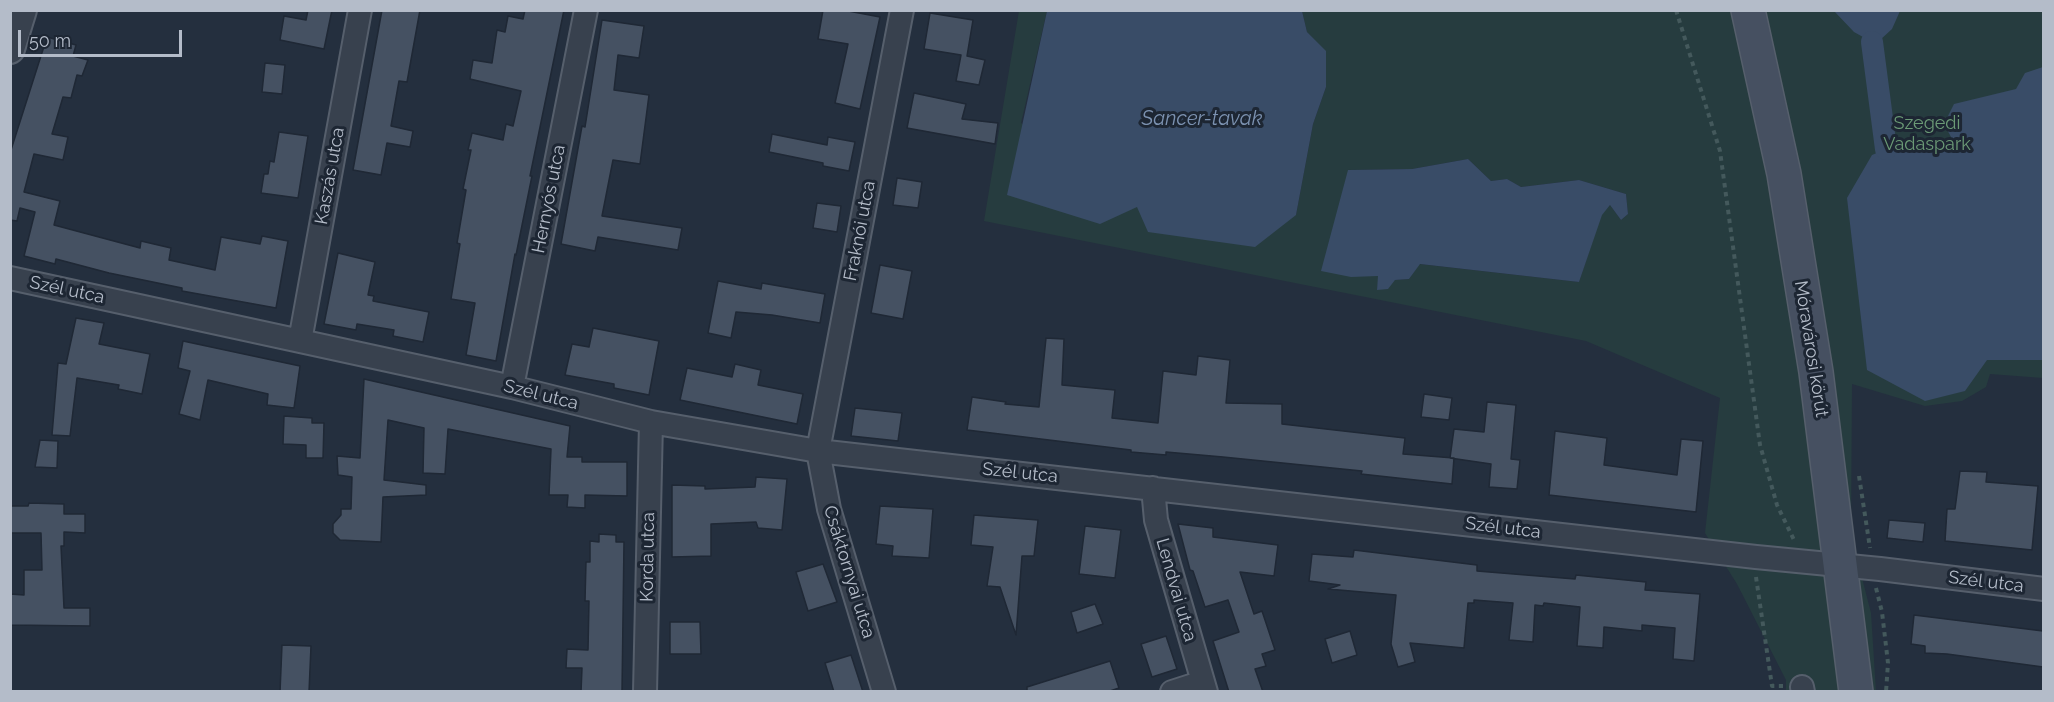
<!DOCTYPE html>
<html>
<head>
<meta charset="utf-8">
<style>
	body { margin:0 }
	#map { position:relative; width:2054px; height:702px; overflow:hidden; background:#242f3e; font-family:Raleway,sans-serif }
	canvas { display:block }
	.frame { position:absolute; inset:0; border:12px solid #b4bcc9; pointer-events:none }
	.scale { position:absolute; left:18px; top:30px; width:164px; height:27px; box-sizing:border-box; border:3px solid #b4bcc9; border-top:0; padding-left:8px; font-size:18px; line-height:21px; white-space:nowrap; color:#b4bcc9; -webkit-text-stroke:4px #1d2633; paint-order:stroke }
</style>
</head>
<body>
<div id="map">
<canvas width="2054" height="702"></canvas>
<div class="frame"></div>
<div class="scale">50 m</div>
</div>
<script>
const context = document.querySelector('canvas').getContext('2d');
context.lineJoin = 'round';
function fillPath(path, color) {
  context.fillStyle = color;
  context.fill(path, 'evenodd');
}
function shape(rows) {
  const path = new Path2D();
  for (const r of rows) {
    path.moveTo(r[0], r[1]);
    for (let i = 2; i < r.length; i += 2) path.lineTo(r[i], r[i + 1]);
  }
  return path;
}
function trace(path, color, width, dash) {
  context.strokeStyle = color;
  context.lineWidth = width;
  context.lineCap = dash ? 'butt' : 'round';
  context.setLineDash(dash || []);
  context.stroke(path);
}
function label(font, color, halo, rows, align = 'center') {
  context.font = font + ' Raleway,sans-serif';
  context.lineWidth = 6;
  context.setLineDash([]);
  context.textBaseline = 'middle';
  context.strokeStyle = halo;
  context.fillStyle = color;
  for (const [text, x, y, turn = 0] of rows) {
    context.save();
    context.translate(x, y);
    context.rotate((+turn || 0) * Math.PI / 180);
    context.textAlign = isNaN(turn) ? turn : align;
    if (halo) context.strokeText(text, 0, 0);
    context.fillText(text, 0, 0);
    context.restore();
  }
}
fillPath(shape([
	[1019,11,1047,11,1021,123,1137,207,1296,215,1313,124,1326,87,1325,51,1307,32,1302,11,2043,11,2043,378,1990,374,1986,387,1962,401,1925,406,1852,384,1851,535,1871,613,1876,691,1786,691,1786,680,1737,584,1705,533,1720,398,1586,341,984,221],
	[1468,159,1491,181,1507,179,1521,187,1579,180,1626,194,1628,214,1621,220,1610,205,1601,215,1579,282,1419,264,1409,279,1395,280,1377,290,1379,276,1348,170,1412,169]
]), '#263c3f');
fillPath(shape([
	[1836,10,1900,10,1900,11,1892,29,1880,40,1872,42,1854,32,1835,12],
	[1047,11,1302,11,1307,32,1326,51,1326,87,1313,124,1296,215,1255,247,1148,232,1137,207,1100,224,1007,195],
	[2043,67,2043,360,1987,360,1965,391,1925,401,1867,370,1847,198,1872,155,1886,149,1946,150,1951,137,1944,124,1954,104,2016,89,2025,73],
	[1468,159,1491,181,1507,179,1521,187,1579,180,1626,194,1628,214,1621,220,1610,205,1602,215,1579,282,1420,264,1409,279,1395,280,1388,289,1377,290,1378,276,1351,277,1321,271,1348,170,1412,169]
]), '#394c67');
trace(shape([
	[1872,42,1886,149]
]), '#394c67', 22);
const building = shape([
	[308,10,332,10,324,49,280,40,284,16,306,20,308,10],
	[382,10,420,10,407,82,399,81,391,126,413,131,410,147,387,143,381,175,353,170,382,10],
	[525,10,564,10,530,176,532,176,516,255,515,254,496,361,466,355,475,303,451,299,460,244,457,243,466,190,463,189,471,150,468,150,472,133,503,140,506,124,513,126,521,91,470,79,473,60,492,63,497,30,505,32,508,16,523,19,525,10],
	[823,10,843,10,880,17,860,109,835,103,848,44,818,39,823,10],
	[930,13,973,20,967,56,985,60,979,85,956,81,961,55,924,49,930,13],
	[602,20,644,26,639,58,618,55,614,90,649,95,640,164,613,160,602,216,682,228,678,250,598,237,595,251,561,244,582,126,585,127,602,20],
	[47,37,76,45,73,56,88,60,82,76,77,75,71,98,63,97,52,134,68,137,63,160,34,154,24,192,60,201,54,225,140,248,141,241,171,248,169,260,215,270,221,237,260,244,262,236,288,241,276,308,182,291,182,288,109,273,56,259,55,264,24,256,35,212,20,208,17,221,10,220,10,153,47,37],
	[265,63,285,65,282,94,262,92,265,63],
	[914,93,966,104,962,119,998,123,995,144,907,128,914,93],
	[279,132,308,136,298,198,261,193,264,174,268,174,270,161,274,162,279,132],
	[772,134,827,145,828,137,855,142,849,171,823,166,823,163,769,152,772,134],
	[897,178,922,182,918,208,893,205,897,178],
	[817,203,841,206,837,232,813,228,817,203],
	[338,253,375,262,368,295,374,296,373,301,429,312,423,342,393,336,394,330,357,324,356,330,324,324,338,253],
	[880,265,912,271,903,319,871,313,880,265],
	[718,281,761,289,762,283,825,294,820,323,772,315,736,312,731,338,708,333,718,281],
	[76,318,104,323,99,344,150,354,142,394,118,389,119,385,77,378,70,436,52,435,58,363,66,364,76,318],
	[593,328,659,341,649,395,614,388,614,384,565,375,572,344,589,347,593,328],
	[1046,338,1064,339,1062,385,1115,390,1112,418,1158,423,1163,371,1196,375,1198,356,1230,360,1226,403,1282,404,1282,424,1405,438,1403,454,1454,458,1452,484,1361,474,1362,471,1223,457,1166,452,1166,455,1131,452,1131,450,967,430,972,397,1006,402,1005,404,1039,407,1046,338],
	[183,341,300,366,294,408,267,405,268,394,208,380,200,420,179,414,190,371,178,368,183,341],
	[735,364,761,370,758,385,803,394,797,424,680,400,687,368,732,377,735,364],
	[364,379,570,426,567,457,582,457,582,462,627,462,627,496,585,495,585,508,567,507,568,495,549,495,551,449,448,429,445,474,423,473,424,428,388,420,384,480,426,485,426,495,383,497,381,542,340,540,333,533,333,524,341,515,341,509,351,509,352,477,338,475,337,456,360,458,364,379],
	[1424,394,1452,398,1449,420,1421,417,1424,394],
	[1487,402,1516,405,1511,459,1520,460,1517,489,1489,487,1491,464,1450,458,1454,429,1484,432,1487,402],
	[855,408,902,413,898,441,851,436,855,408],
	[284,416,312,418,312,423,324,423,323,458,306,458,306,445,283,444,284,416],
	[1555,431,1607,438,1604,465,1677,475,1681,439,1703,441,1696,512,1549,495,1555,431],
	[40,440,58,441,57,468,35,467,40,440],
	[1960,471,1987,472,1986,482,2038,486,2032,550,1945,541,1947,509,1955,509,1960,471],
	[756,477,787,479,782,530,758,528,756,522,711,524,711,556,672,557,672,485,705,486,705,489,755,487,756,477],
	[29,503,64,504,64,514,85,514,85,533,64,532,64,546,61,546,64,608,90,608,90,626,10,625,10,594,24,595,24,570,42,570,41,533,10,533,10,506,28,506,29,503],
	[880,506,933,509,929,558,892,556,893,546,876,544,880,506],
	[974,515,1038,520,1034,556,1022,556,1016,635,1000,587,987,586,993,547,971,545,974,515],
	[1889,520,1925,523,1923,542,1887,538,1889,520],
	[1178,524,1213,528,1213,537,1278,545,1274,576,1240,572,1254,614,1262,611,1275,650,1262,654,1266,666,1255,669,1263,692,1229,692,1213,641,1239,632,1228,600,1205,607,1193,571,1190,570,1178,524],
	[1085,526,1121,530,1115,578,1079,574,1085,526],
	[599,534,616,535,616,542,624,542,622,692,581,692,582,668,566,668,567,649,588,650,589,601,585,601,586,562,590,562,590,541,599,542,599,534],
	[1354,550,1477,565,1477,571,1575,579,1576,575,1646,582,1645,590,1700,594,1694,661,1673,659,1675,628,1642,625,1642,631,1604,627,1603,648,1577,646,1580,607,1544,603,1543,606,1535,605,1533,642,1509,640,1513,603,1474,600,1474,603,1468,603,1464,648,1410,643,1415,662,1398,667,1391,644,1396,595,1328,589,1340,585,1309,581,1312,554,1353,557,1354,550],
	[823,564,837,602,808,611,796,572,823,564],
	[1095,604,1103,624,1077,633,1071,612,1095,604],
	[1914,615,2043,631,2043,667,1947,654,1925,653,1925,646,1911,644,1914,615],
	[670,622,700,622,701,654,670,654,670,622],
	[1350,631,1357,655,1332,663,1325,639,1350,631],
	[1166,636,1177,669,1152,677,1141,644,1166,636],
	[282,645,311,646,309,692,280,692,282,645],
	[851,655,863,692,834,692,825,663,851,655],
	[1110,661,1119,688,1107,692,1027,692,1027,687,1110,661]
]);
fillPath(building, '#455162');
trace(building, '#1f2835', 1.5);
const minor = shape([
	[10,278,512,387,651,422,818,451,1756,557,1880,569,2044,589],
	[300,341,360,10],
	[512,387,586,10],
	[1153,488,1156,520,1206,692],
	[1802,687,1803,692],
	[645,692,651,422],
	[884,692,829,509,818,451,902,10],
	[1172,692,1203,682]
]);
const tertiary = shape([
	[10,49,22,10]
]);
const secondary = shape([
	[1748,10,1784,174,1816,372,1856,692]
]);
trace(minor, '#565f6c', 26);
trace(tertiary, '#565f6c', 32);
trace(secondary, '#565f6c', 36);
trace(shape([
	[1676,10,1720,151,1760,445,1777,505,1794,540],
	[1859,476,1870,548],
	[1756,577,1772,686,1783,686],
	[1876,588,1882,612,1888,663,1886,692]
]), '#44595c', 4, [4.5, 4.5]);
trace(minor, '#38414e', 22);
trace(tertiary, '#38414e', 28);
trace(secondary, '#465061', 33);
label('18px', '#6b9a76', '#1d2633', [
	["Szegedi",1927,124],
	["Vadaspark",1927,145]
]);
label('18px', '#b4bcc9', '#1d2633', [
	["Kaszás utca",330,176,-80],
	["Hernyós utca",549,199,-79],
	["Fraknói utca",860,231,-79],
	["Szél utca",67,290,12],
	["Móravárosi körút",1811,349,81],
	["Szél utca",541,395,14],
	["Szél utca",1020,473,6],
	["Szél utca",1503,528,7],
	["Korda utca",648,557,-89],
	["Csáktornyai utca",849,572,73],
	["Szél utca",1986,582,7],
	["Lendvai utca",1176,590,74]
]);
label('italic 20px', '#7c92b1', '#1d2633', [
	["Sancer-tavak",1202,119]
]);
</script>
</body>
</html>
